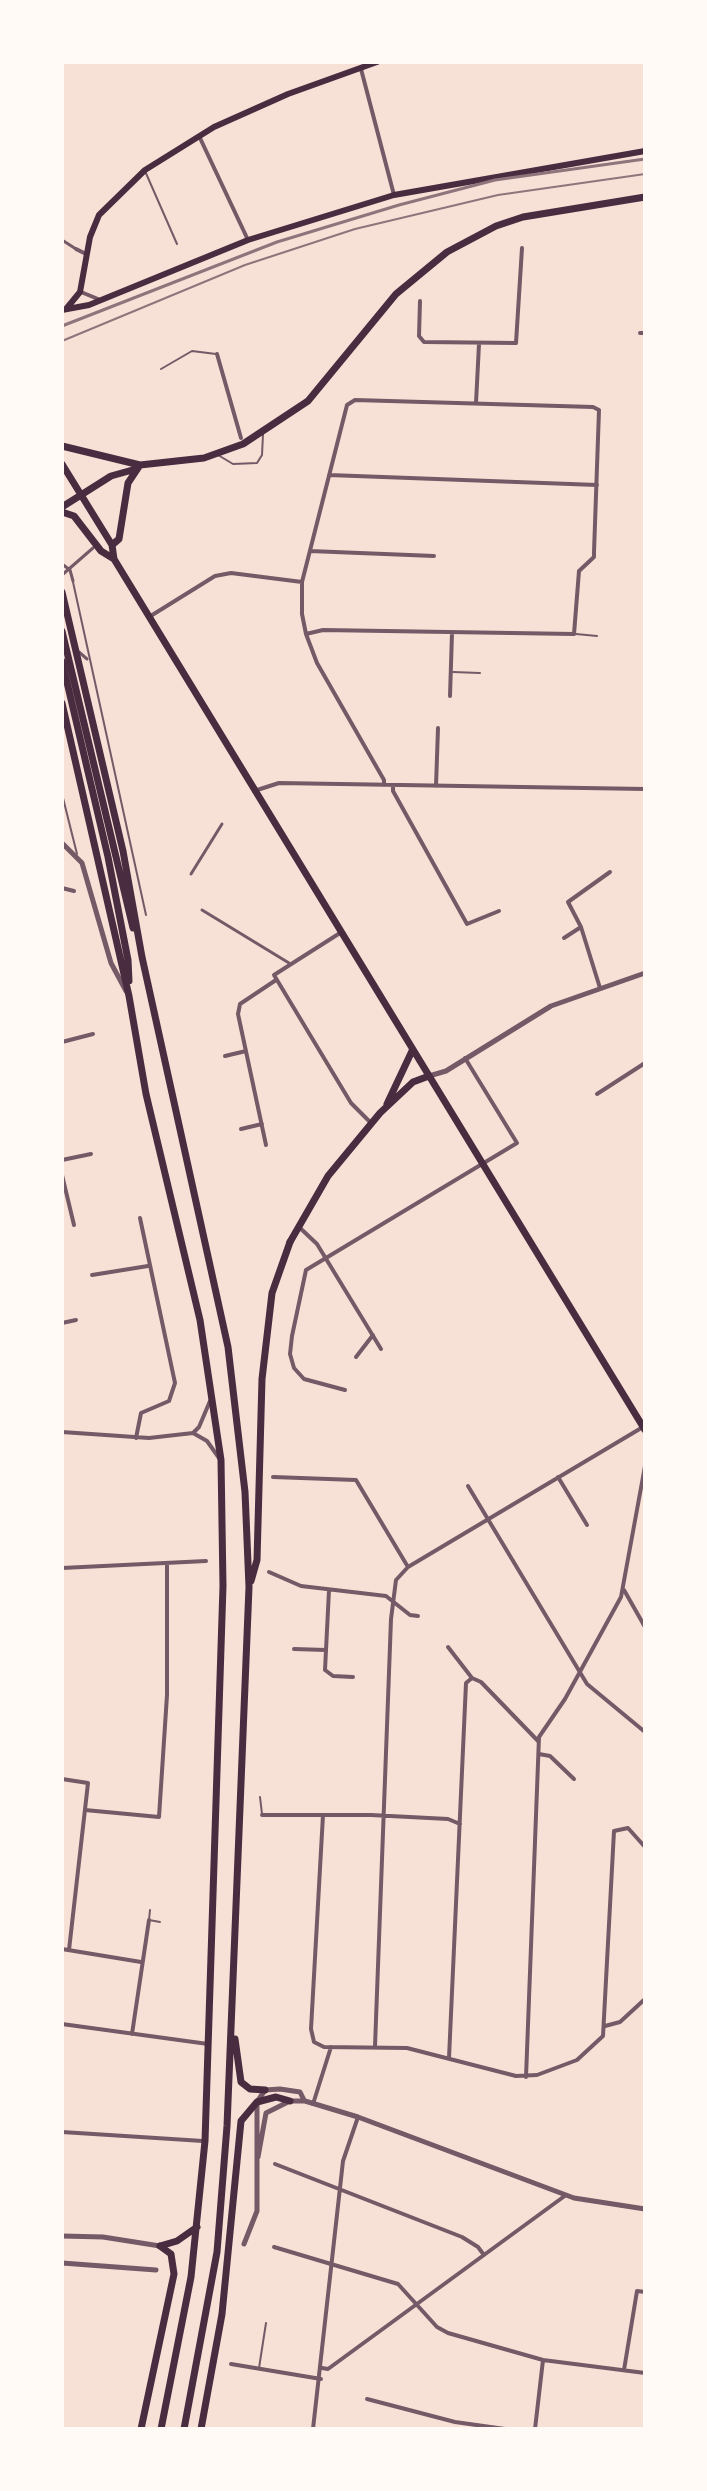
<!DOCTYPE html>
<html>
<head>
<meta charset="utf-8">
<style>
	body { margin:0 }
	#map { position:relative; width:707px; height:2491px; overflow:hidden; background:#f7e1d7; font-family:"Source Sans 3",sans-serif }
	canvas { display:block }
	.frame { position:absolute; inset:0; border:64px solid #fffaf5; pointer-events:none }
</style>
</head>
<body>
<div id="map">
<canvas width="707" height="2491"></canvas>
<div class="frame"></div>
</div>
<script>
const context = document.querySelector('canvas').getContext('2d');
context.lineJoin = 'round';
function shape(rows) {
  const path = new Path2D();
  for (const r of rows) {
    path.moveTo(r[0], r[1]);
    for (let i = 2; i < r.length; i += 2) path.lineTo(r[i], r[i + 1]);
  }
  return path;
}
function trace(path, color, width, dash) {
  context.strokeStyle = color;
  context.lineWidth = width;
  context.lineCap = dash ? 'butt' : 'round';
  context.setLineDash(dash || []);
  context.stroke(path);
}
trace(shape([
	[145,171,177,244],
	[161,369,192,351,216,354],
	[218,455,233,464,257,463,262,455,263,434],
	[73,582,146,915],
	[576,634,597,636],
	[453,672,480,673],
	[62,794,77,854],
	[260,1797,262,1814],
	[150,1910,149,1920,160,1922],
	[259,2368,266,2323]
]), '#755966', 2);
trace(shape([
	[62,240,76,249],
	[62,564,70,570],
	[70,570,73,581],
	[62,575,93,548],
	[79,652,87,659],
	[191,874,222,824],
	[202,910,289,963]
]), '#755966', 3);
trace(shape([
	[361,69,394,195],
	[200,138,248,240],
	[76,249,86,254],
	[81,292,98,299],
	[420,301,419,336,424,342,516,343,522,248],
	[640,333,645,333],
	[217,354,241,438],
	[476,403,479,344],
	[329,475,597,485],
	[310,551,434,556],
	[149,617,215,576,231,573,302,582],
	[306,634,323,630,574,634,579,571,594,557,594,552,599,410,593,407,355,400,347,405,302,582,302,614,306,634,317,663,384,780,384,785],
	[450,696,452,633],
	[393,785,393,791,467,924,499,911],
	[436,786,438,728],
	[254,791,279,783,645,789],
	[62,888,74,891],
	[340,933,274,975,351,1103,371,1123],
	[564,938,581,927],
	[600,988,581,927,568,902,610,872],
	[62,1042,93,1034],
	[225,1056,246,1051],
	[597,1094,645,1063],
	[241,1129,262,1124],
	[266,1145,238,1014,240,1004,276,980],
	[62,1160,91,1154],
	[62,1175,74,1225],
	[299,1227,317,1244,381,1349],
	[92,1275,148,1266],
	[62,1323,76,1320],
	[356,1357,373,1335],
	[345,1390,304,1379,294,1368,290,1354,292,1336,306,1270,517,1143,465,1058],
	[62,1432,149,1438,193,1433,207,1441,219,1458],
	[193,1433,199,1427,210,1401],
	[136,1438,141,1413,169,1401,175,1383,140,1218],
	[273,1477,356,1480,408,1567],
	[558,1477,587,1525],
	[468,1486,587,1684,645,1732],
	[62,1568,206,1561],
	[269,1572,301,1586,386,1596,410,1615,418,1616],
	[329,1590,325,1670,333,1676,353,1677],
	[624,1590,645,1627],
	[448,1647,472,1678,481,1682,538,1741],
	[294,1649,326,1650],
	[539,1754,550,1756,574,1779],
	[62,1779,88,1783,69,1950],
	[85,1810,159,1817,167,1695,167,1564],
	[262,1815,371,1815,448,1819,460,1824],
	[323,1815,311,2029,314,2042,324,2047,407,2048,516,2076,537,2075,577,2060,603,2036,614,1831,628,1828,645,1847],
	[62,1949,141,1962],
	[62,2024,208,2044],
	[605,2026,620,2022,645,1999],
	[132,2034,149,1920],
	[375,2046,391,1619,396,1580,408,1567,643,1427],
	[449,2058,466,1683,472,1678],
	[526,2077,539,1737,565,1699,621,1597,645,1466],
	[313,2104,331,2047],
	[62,2132,203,2141],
	[275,2164,462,2237,478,2247,484,2255],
	[274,2247,398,2284,437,2327,448,2333,543,2360,645,2373],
	[231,2364,321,2379],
	[322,2368,328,2369,566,2195],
	[624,2370,637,2291,645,2292],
	[367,2399,455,2422,505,2429],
	[313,2429,343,2161,358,2117],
	[535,2429,543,2360]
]), '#755966', 4);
trace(shape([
	[62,843,82,863,111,963,126,991],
	[429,1076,446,1071,551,1006,645,973],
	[258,2157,266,2113,290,2101,305,2101,358,2117,574,2198,645,2209],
	[62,2236,103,2237,160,2246],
	[244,2244,257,2211,257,2102,265,2090,280,2089,300,2092,304,2100],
	[62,2263,156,2270]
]), '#755966', 5);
trace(shape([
	[66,309,80,292,90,237,99,215,145,170,214,127,288,94,377,62],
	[62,310,89,305,248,240,394,195,645,151]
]), '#4a2c40', 6);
trace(shape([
	[62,446,140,465,204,458,243,444,308,401,396,294,447,252,496,226,523,217,645,197],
	[62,464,112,545,114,559],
	[62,507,111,476,136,469],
	[62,512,74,516,101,551,114,559,645,1430],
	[112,545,119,539,128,483,140,465],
	[387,1104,412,1051],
	[290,1242,328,1176,380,1113,413,1082,429,1076]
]), '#4a2c40', 7);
trace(shape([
	[62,592,123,851,142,957,228,1347,245,1492,249,1587,227,2126,217,2252,184,2429],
	[62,631,133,928],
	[62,661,108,857,128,960,129,981],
	[62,703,129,996,146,1094,200,1320,221,1460,223,1586,205,2141,191,2277,161,2429],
	[251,1581,257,1560,262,1379,272,1293,290,1242],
	[235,2039,241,2082,250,2089,265,2090],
	[160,2246,177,2241,197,2227],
	[141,2429,174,2274,171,2254,160,2246],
	[201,2429,222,2314,241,2121,257,2102,276,2097,290,2101]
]), '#4a2c40', 7);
trace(shape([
	[62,341,245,265,355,229,498,195,645,174]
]), '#8f747c', 2);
trace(shape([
	[62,326,277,242,399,205,495,180,645,159]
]), '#8f747c', 3);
</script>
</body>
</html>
